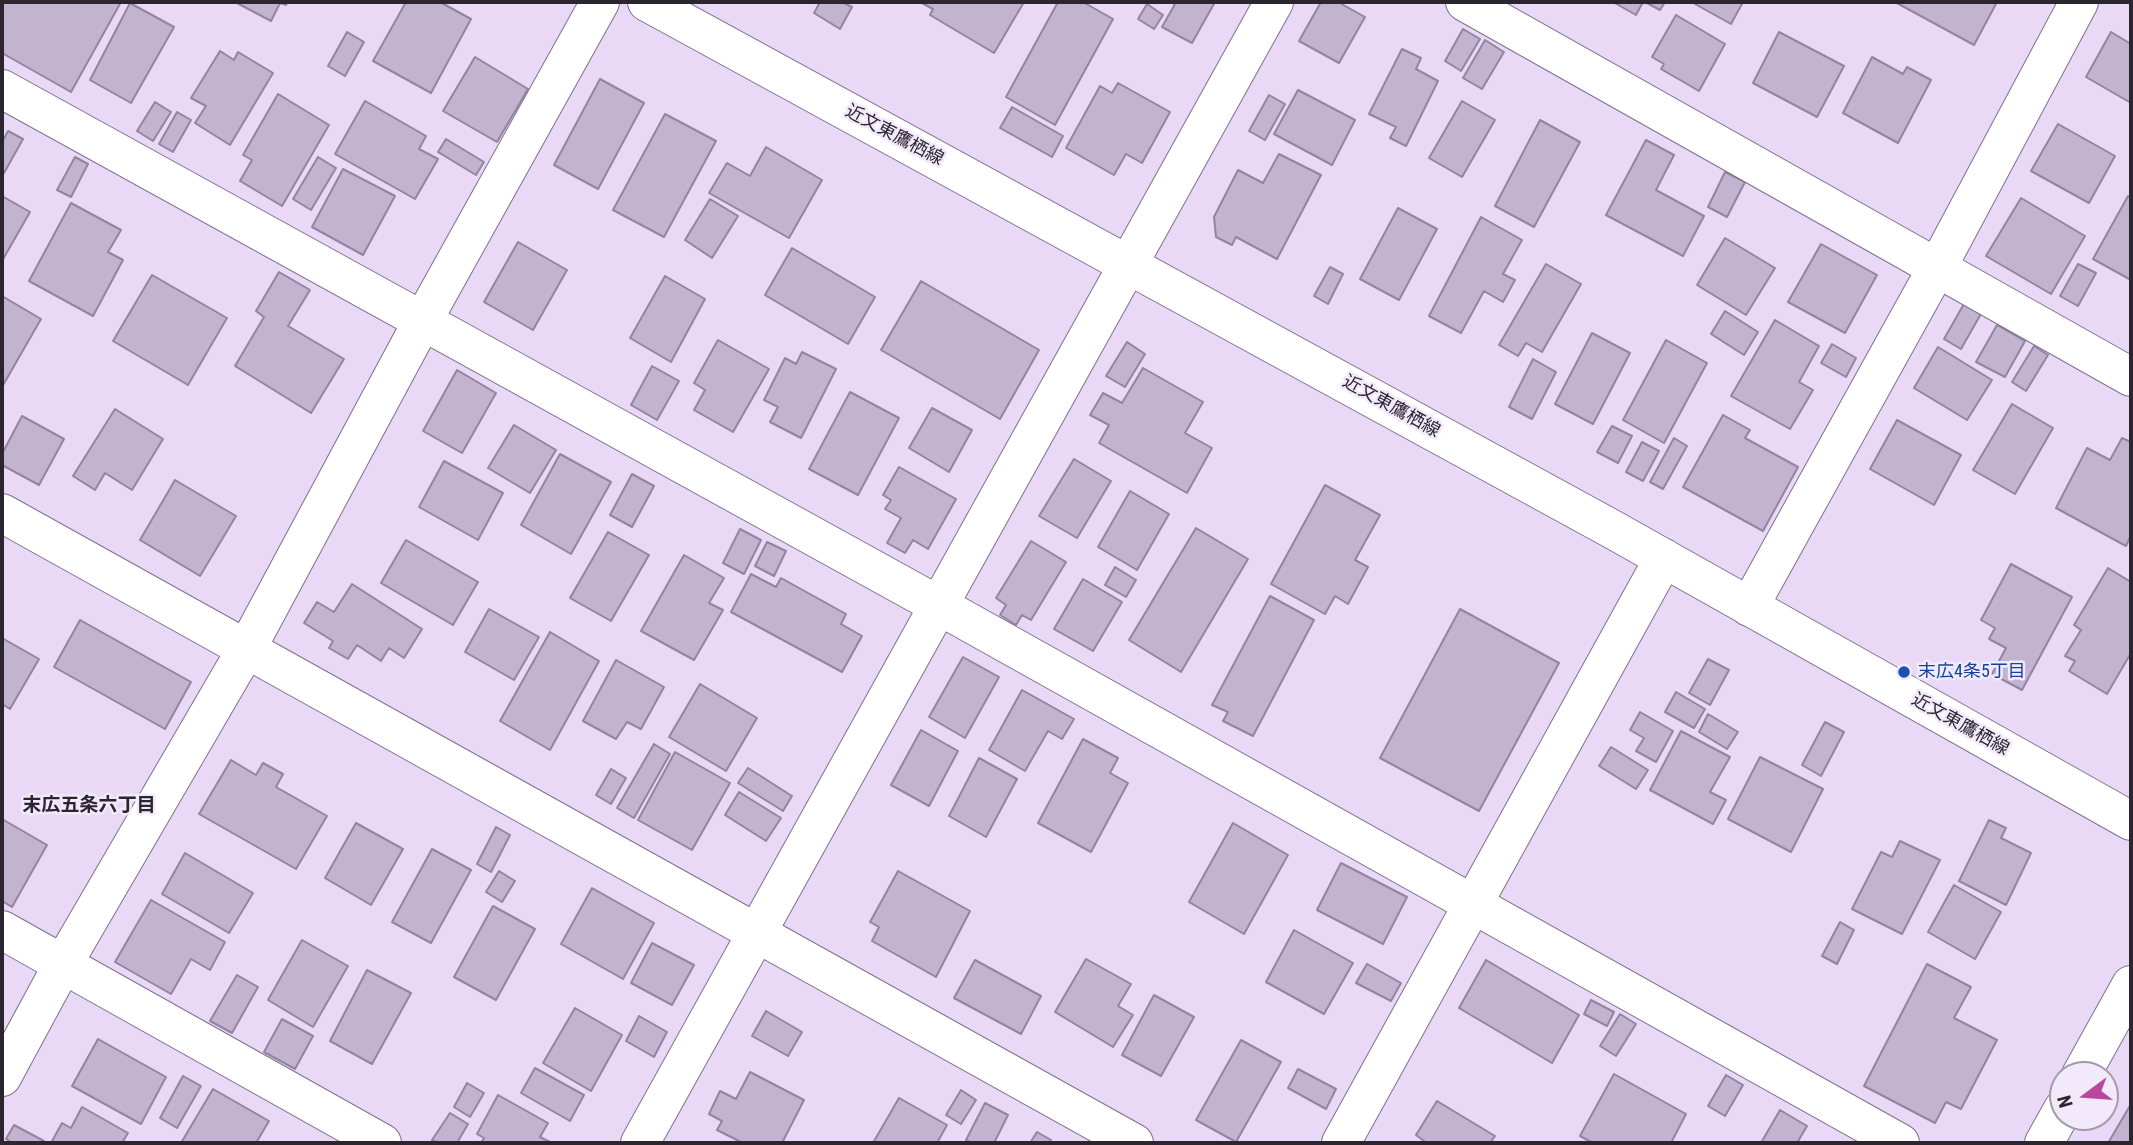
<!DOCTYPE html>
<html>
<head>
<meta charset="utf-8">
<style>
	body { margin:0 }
	#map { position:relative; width:2133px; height:1145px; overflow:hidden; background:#e9d9f7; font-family:"Roboto Condensed",sans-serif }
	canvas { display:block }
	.frame { position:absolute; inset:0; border:4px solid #2b2530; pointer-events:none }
	.north { position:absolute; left:2049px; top:1061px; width:70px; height:70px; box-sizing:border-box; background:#f2e9fb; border:2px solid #a29baa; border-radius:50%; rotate:254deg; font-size:19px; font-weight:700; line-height:28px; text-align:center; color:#2b2530 }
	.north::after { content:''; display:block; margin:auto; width:24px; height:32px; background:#bb469d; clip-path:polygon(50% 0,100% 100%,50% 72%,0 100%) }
</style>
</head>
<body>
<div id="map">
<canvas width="2133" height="1145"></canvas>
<div class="frame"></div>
<div class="north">N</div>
</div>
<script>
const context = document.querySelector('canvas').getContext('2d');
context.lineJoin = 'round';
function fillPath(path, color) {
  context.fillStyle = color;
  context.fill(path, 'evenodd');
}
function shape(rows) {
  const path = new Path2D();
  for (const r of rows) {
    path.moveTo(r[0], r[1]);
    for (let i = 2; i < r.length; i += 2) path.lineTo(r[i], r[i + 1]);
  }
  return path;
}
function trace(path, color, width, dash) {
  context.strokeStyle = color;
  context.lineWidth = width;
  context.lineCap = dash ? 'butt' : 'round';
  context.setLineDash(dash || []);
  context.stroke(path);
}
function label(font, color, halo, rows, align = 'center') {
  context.font = font + ' "Roboto Condensed","Noto Sans JP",sans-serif';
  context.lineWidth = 5;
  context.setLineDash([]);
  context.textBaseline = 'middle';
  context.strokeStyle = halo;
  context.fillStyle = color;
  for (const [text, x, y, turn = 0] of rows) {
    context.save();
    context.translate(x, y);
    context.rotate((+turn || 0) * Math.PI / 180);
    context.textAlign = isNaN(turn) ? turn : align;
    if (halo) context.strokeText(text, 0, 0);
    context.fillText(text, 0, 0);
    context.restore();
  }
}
const building = shape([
	[2,2,121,2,71,92,2,53,2,2],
	[235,2,288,2,286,5,280,3,271,21,235,2],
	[406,2,440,2,471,19,431,93,373,61,406,2],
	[820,2,842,2,852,7,840,29,814,13,820,2],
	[920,2,1024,2,994,53,930,15,933,9,920,2],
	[1058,2,1083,2,1113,19,1055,125,1006,97,1058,2],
	[1170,2,1215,2,1192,43,1162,27,1175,4,1170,2],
	[1321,2,1338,2,1365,17,1339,63,1299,41,1321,2],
	[1613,2,1643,2,1636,15,1613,2],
	[1645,2,1665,2,1660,10,1645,2],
	[1696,2,1743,2,1731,24,1695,4,1696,2],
	[1895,2,1997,2,1974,45,1895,2],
	[130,3,174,27,131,103,90,80,130,3],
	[1147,4,1163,15,1154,29,1138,19,1147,4],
	[1676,15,1725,44,1699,91,1661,69,1664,64,1652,57,1676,15],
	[1463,29,1480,39,1461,71,1445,61,1463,29],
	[347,32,364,42,345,76,328,66,347,32],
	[1779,32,1844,66,1817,117,1753,83,1779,32],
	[2111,32,2131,44,2131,103,2086,77,2111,32],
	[1485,40,1504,52,1482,89,1463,78,1485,40],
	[1402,49,1421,58,1416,69,1438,81,1406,146,1390,138,1396,127,1369,114,1402,49],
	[220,51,234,60,238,52,273,73,230,145,195,123,206,106,191,98,220,51],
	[475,57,528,89,497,142,443,111,475,57],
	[1872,57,1903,74,1907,67,1931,80,1898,143,1843,113,1872,57],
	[600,79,644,103,598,189,554,165,600,79],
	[1118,83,1170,112,1142,163,1126,154,1114,175,1066,148,1100,86,1112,93,1118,83],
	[1298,90,1355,120,1332,165,1274,134,1298,90],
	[278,94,329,125,282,206,240,181,252,160,243,155,278,94],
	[1269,95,1285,104,1265,140,1249,131,1269,95],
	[365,101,426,136,419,149,438,159,415,199,335,154,365,101],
	[1462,101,1495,120,1462,177,1429,158,1462,101],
	[155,102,171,112,153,141,137,131,155,102],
	[1012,107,1063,136,1052,157,1000,128,1012,107],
	[177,112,191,120,173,152,159,144,177,112],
	[665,114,716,141,664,237,613,210,665,114],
	[1540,120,1580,142,1534,227,1495,206,1540,120],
	[2058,124,2115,156,2089,203,2031,171,2058,124],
	[8,131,23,139,4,173,2,171,2,142,8,131],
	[446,139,484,162,476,175,438,152,446,139],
	[1646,140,1674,155,1656,190,1704,216,1683,256,1606,215,1646,140],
	[766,147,822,180,789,238,709,193,727,163,750,176,766,147],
	[1279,154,1321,175,1277,259,1236,237,1232,245,1216,237,1214,217,1238,170,1263,183,1279,154],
	[75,157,88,164,71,197,57,190,75,157],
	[318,157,336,168,311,210,293,199,318,157],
	[343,169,395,196,363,255,312,227,343,169],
	[1725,172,1745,182,1727,217,1708,207,1725,172],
	[2,196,30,212,2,261,2,196],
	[2128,196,2131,198,2131,280,2093,259,2128,196],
	[2021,198,2085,236,2051,294,1986,256,2021,198],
	[710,199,738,216,712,258,685,240,710,199],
	[71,203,121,230,108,252,123,260,93,316,29,281,71,203],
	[1398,208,1437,229,1399,300,1360,279,1398,208],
	[1481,217,1522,240,1503,274,1515,280,1503,302,1484,291,1461,333,1429,316,1481,217],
	[1725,238,1775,268,1746,315,1697,285,1725,238],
	[518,242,567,270,533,330,484,302,518,242],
	[1821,244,1877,275,1845,333,1788,302,1821,244],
	[792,248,875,297,848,344,765,295,792,248],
	[1546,264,1581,284,1542,352,1526,343,1518,356,1499,345,1546,264],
	[2078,264,2096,273,2078,306,2060,296,2078,264],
	[1330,267,1343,274,1328,304,1314,296,1330,267],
	[279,272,310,290,288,326,344,359,311,413,235,366,264,317,256,311,279,272],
	[152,275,227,318,188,385,113,341,152,275],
	[665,276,705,299,671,362,630,338,665,276],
	[921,281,1039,350,1000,419,881,350,921,281],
	[2,296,41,319,2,387,2,296],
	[1965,302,1982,312,1961,349,1944,339,1965,302],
	[1725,311,1758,332,1744,355,1711,334,1725,311],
	[1775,320,1819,346,1799,382,1813,390,1790,429,1731,396,1775,320],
	[1997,325,2025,341,2005,377,1976,362,1997,325],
	[1592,333,1630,353,1593,424,1555,404,1592,333],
	[718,340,769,369,733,432,694,410,705,390,694,383,718,340],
	[1666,340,1707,363,1664,443,1623,420,1666,340],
	[1127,342,1145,354,1125,387,1106,376,1127,342],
	[1832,344,1856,358,1846,377,1821,363,1832,344],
	[2034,346,2048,355,2026,391,2012,382,2034,346],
	[1938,347,1992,380,1967,420,1914,388,1938,347],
	[802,352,836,369,801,438,770,422,778,407,764,400,785,358,796,364,802,352],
	[1533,359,1556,372,1532,419,1509,407,1533,359],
	[652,366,679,381,657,420,631,405,652,366],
	[1143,368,1203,402,1185,433,1212,448,1187,493,1099,443,1109,425,1090,415,1103,393,1122,403,1143,368],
	[457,370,496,393,462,453,423,431,457,370],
	[850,392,899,418,858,495,809,469,850,392],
	[2012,404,2053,428,2015,494,1973,470,2012,404],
	[932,408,972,430,949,472,909,448,932,408],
	[115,409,163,439,132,490,105,473,95,490,73,476,115,409],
	[1723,415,1750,430,1745,438,1798,467,1763,531,1683,487,1723,415],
	[22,416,64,439,39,485,2,465,2,454,22,416],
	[1897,420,1961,455,1934,505,1870,469,1897,420],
	[514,425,556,450,530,493,488,468,514,425],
	[1612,426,1632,436,1618,463,1597,452,1612,426],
	[1674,438,1687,446,1663,489,1650,482,1674,438],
	[2122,438,2131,442,2131,535,2126,546,2056,508,2087,448,2110,460,2122,438],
	[1642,442,1659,451,1643,481,1626,472,1642,442],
	[560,454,611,482,571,554,521,525,560,454],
	[1074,459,1111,481,1077,538,1039,516,1074,459],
	[444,461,503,493,478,540,419,507,444,461],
	[899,467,956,499,928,549,913,540,905,553,887,543,901,518,885,509,891,500,883,495,899,467],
	[632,474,654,486,632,527,610,515,632,474],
	[175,480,236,516,200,576,140,540,175,480],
	[1325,485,1380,515,1355,560,1368,567,1348,604,1335,596,1325,614,1271,584,1325,485],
	[1130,491,1169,514,1137,570,1098,547,1130,491],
	[1196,528,1248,559,1181,672,1129,640,1196,528],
	[740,529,761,540,744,574,723,563,740,529],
	[608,532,649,555,611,621,570,598,608,532],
	[406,540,478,582,453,625,381,583,406,540],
	[1031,541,1066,562,1031,620,1022,615,1016,625,1000,615,1006,605,996,598,1031,541],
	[767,542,786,551,774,576,755,566,767,542],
	[684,555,724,578,709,603,723,610,694,660,641,631,684,555],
	[2011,564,2072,597,2022,690,1992,674,2006,648,1989,639,1995,628,1981,620,2011,564],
	[1115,567,1136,580,1126,597,1105,585,1115,567],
	[2108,568,2131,582,2131,653,2107,694,2069,671,2075,661,2065,656,2081,630,2074,625,2108,568],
	[751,574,776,587,781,578,846,614,841,624,862,636,842,672,731,612,751,574],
	[1083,579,1122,602,1093,651,1054,629,1083,579],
	[352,584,422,629,404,658,389,648,381,661,357,645,348,659,329,648,333,641,304,623,317,602,334,612,352,584],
	[1270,596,1314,620,1253,736,1223,721,1228,712,1212,705,1270,596],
	[489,609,539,637,514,680,465,652,489,609],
	[1460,609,1559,663,1479,811,1380,758,1460,609],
	[80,620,191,682,165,729,54,667,80,620],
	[550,632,599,661,550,750,500,721,550,632],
	[2,638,39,659,10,709,2,704,2,638],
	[963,657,999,677,965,738,929,717,963,657],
	[1708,659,1729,670,1710,705,1689,693,1708,659],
	[616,660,664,687,641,729,627,722,616,739,583,721,616,660],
	[700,684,757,718,726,771,669,737,700,684],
	[1022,690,1074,719,1062,739,1048,731,1025,771,989,750,1022,690],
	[1676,692,1705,709,1694,728,1665,712,1676,692],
	[1640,712,1673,731,1656,762,1636,751,1644,738,1630,730,1640,712],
	[1708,714,1738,732,1727,749,1699,732,1708,714],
	[1825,722,1844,732,1821,776,1802,765,1825,722],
	[921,730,958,751,929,806,891,785,921,730],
	[1681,731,1730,757,1710,792,1726,800,1713,824,1650,790,1681,731],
	[1083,739,1118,758,1110,773,1128,783,1091,852,1038,823,1083,739],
	[654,744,670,754,634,818,617,808,654,744],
	[1611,747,1648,770,1636,789,1599,766,1611,747],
	[675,752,730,783,692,850,638,820,675,752],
	[1760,757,1823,789,1791,852,1728,819,1760,757],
	[979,758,1017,779,986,837,949,816,979,758],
	[231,760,256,775,263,763,283,774,276,787,327,816,296,869,199,814,231,760],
	[748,768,792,796,783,811,738,783,748,768],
	[611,769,626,778,611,804,596,795,611,769],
	[739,792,781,818,766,841,725,815,739,792],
	[2,819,47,845,12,907,2,901,2,819],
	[1989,820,2006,828,2001,838,2031,853,2006,905,1959,881,1989,820],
	[356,823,403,849,371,905,325,878,356,823],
	[1233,823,1288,855,1244,934,1189,902,1233,823],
	[496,827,510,835,491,872,477,864,496,827],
	[1900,841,1940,860,1902,934,1852,909,1881,852,1892,857,1900,841],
	[432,849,471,870,431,943,392,922,432,849],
	[185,853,253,893,229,933,162,894,185,853],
	[1341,863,1407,897,1383,944,1317,910,1341,863],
	[499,871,515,881,502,902,486,892,499,871],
	[898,871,970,911,936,977,872,941,879,927,870,922,898,871],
	[1954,885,2001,912,1975,959,1928,932,1954,885],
	[592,888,654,923,623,979,561,944,592,888],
	[151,900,225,942,210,970,191,959,171,994,115,962,151,900],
	[493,906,535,929,496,1000,454,977,493,906],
	[1840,922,1854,930,1837,964,1822,956,1840,922],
	[1294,930,1353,963,1324,1014,1266,982,1294,930],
	[302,940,348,966,313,1027,268,1000,302,940],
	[652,943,694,965,672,1005,631,983,652,943],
	[1086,959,1131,984,1118,1006,1133,1015,1113,1047,1055,1012,1086,959],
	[975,960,1041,996,1021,1034,954,998,975,960],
	[1486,960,1579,1015,1552,1063,1459,1008,1486,960],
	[1367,964,1401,983,1391,1001,1356,983,1367,964],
	[1927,964,1971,987,1954,1018,1997,1040,1961,1109,1946,1102,1935,1123,1864,1086,1927,964],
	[367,970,411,993,372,1064,330,1041,367,970],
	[237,975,258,987,232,1033,210,1021,237,975],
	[1154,995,1194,1017,1161,1076,1122,1055,1154,995],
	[1591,1000,1614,1012,1607,1026,1584,1014,1591,1000],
	[575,1008,622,1035,591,1091,543,1063,575,1008],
	[766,1011,802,1032,788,1056,752,1036,766,1011],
	[1620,1014,1636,1024,1616,1056,1600,1046,1620,1014],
	[639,1016,667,1032,654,1057,626,1041,639,1016],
	[282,1019,313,1036,295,1069,264,1052,282,1019],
	[98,1039,166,1077,141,1124,72,1086,98,1039],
	[1241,1040,1281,1062,1236,1142,1196,1120,1241,1040],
	[535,1068,584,1095,570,1121,521,1093,535,1068],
	[1298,1069,1336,1089,1326,1109,1288,1088,1298,1069],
	[750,1072,804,1100,782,1143,743,1143,717,1130,722,1121,709,1114,720,1091,736,1099,750,1072],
	[1614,1074,1686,1114,1671,1143,1593,1143,1580,1136,1614,1074],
	[1726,1075,1743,1085,1725,1116,1708,1106,1726,1075],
	[183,1076,201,1086,177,1128,160,1118,183,1076],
	[467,1083,484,1093,470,1117,454,1107,467,1083],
	[213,1089,269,1121,256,1143,181,1143,213,1089],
	[961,1090,976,1100,961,1124,946,1115,961,1090],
	[498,1095,548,1123,540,1137,550,1142,567,1143,481,1143,484,1138,477,1134,498,1095],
	[899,1098,947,1125,937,1143,873,1143,899,1098],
	[1437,1101,1495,1136,1490,1143,1423,1143,1424,1141,1416,1135,1437,1101],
	[985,1103,1008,1115,994,1143,972,1143,966,1140,985,1103],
	[2131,1104,2131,1143,2108,1143,2131,1104],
	[82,1107,128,1133,122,1143,51,1143,62,1123,71,1128,82,1107],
	[1780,1110,1807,1126,1797,1143,1761,1143,1780,1110],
	[450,1113,468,1124,457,1143,438,1143,432,1140,450,1113],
	[14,1125,44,1141,43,1143,13,1143,6,1139,14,1125],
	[1037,1132,1051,1140,1049,1143,1030,1143,1037,1132]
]);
fillPath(building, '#c2b3d0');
trace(building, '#9384a0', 2);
const minor = shape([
	[647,2,1610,528,2131,821],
	[1465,2,2131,377],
	[2,89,938,605,1900,1143],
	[2,513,1134,1143],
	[1749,607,1938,266,2079,2],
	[2,930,382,1143],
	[2081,1075,2131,985],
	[2,1077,63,964,247,648,422,322,600,2],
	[640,1143,1274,2],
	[1341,1143,1664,558],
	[2044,1143,2063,1109]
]);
trace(minor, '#7f718c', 40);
trace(minor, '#fff', 38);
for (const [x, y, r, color] of [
	[1904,672,7,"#1a4fb4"]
]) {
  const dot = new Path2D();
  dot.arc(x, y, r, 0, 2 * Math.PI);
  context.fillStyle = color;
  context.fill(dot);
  trace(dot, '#f2e9fb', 2.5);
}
label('18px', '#2b2530', '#f2e9fb', [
	["近文東鷹栖線",894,136,28],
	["近文東鷹栖線",1391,407,29],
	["近文東鷹栖線",1960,725,29]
]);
label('18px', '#164399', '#f2e9fb', [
	["末広4条5丁目",1918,672]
], 'left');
label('bold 19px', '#2b2530', '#f2e9fb', [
	["末広五条六丁目",89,806]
]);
</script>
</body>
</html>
